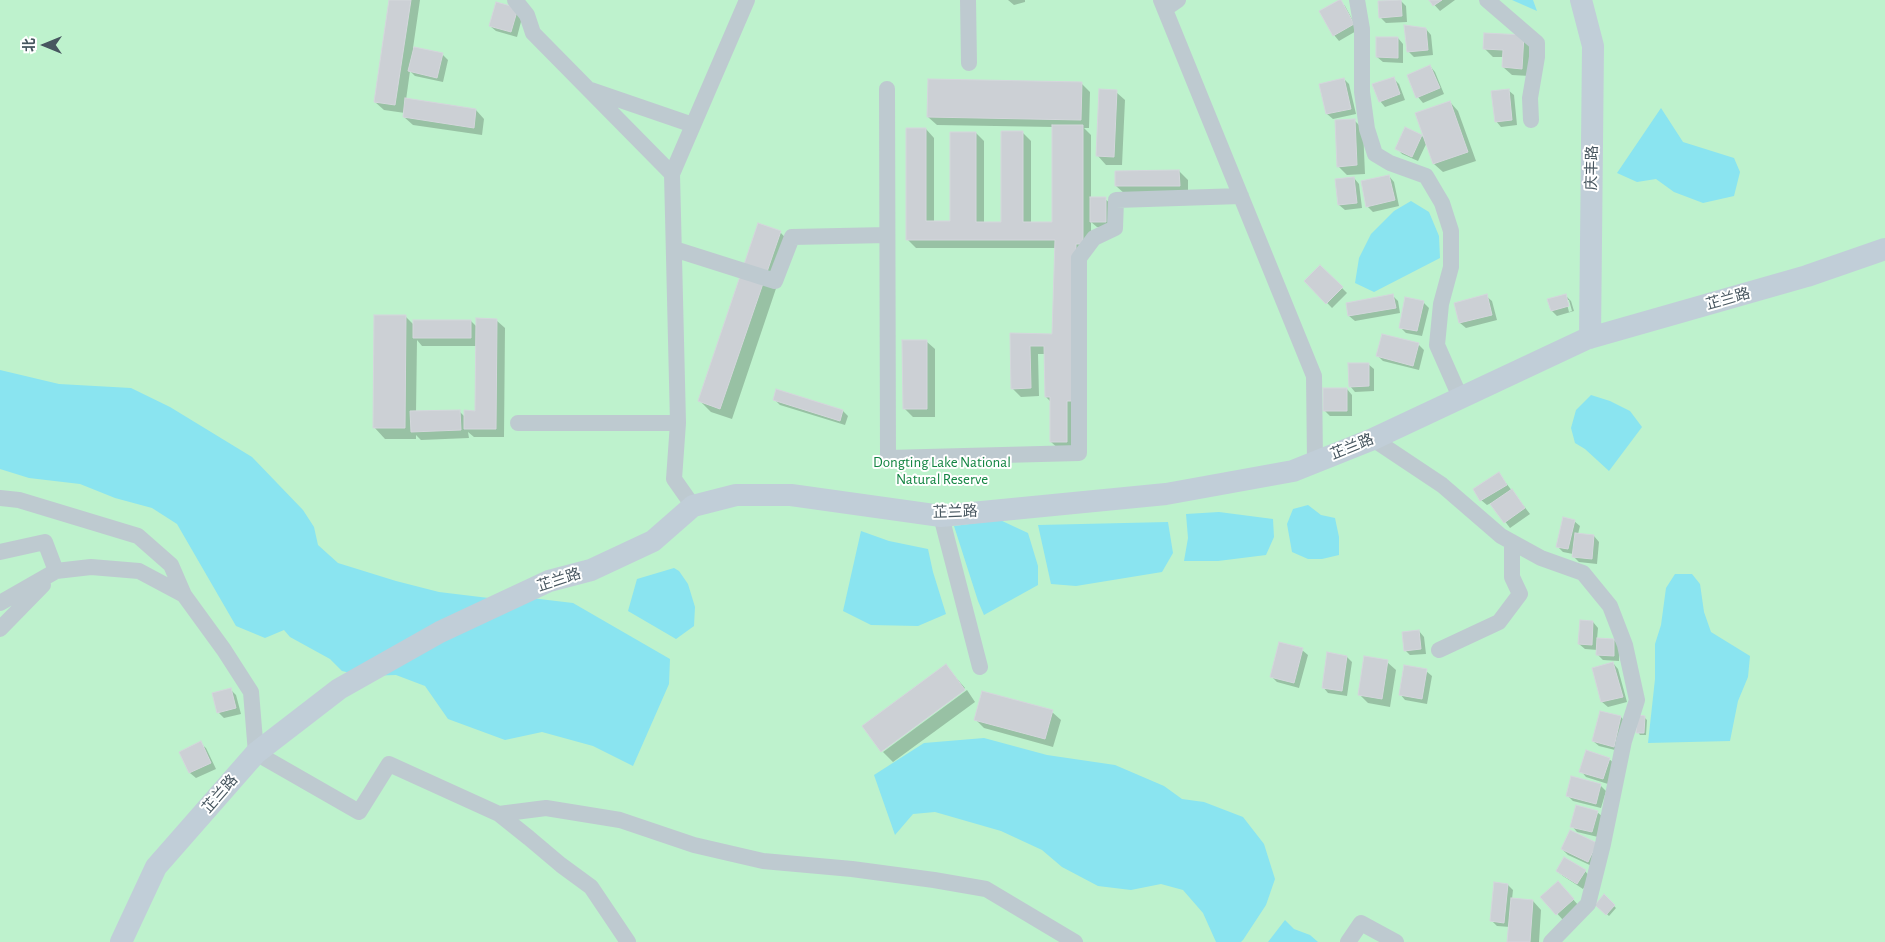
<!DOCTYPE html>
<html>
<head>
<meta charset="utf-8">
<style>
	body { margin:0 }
	#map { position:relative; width:1885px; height:942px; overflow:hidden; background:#f3f1f1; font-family:"Alegreya Sans","Noto Sans SC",sans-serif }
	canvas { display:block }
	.north { position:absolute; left:20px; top:20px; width:50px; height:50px; -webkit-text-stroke:4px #fff; paint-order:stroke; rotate:270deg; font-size:14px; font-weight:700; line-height:20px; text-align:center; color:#47565f }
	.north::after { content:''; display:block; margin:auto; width:18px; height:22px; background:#47565f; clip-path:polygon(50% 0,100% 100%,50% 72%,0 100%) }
</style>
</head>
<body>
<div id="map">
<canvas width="1885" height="942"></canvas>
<div class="north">北</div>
</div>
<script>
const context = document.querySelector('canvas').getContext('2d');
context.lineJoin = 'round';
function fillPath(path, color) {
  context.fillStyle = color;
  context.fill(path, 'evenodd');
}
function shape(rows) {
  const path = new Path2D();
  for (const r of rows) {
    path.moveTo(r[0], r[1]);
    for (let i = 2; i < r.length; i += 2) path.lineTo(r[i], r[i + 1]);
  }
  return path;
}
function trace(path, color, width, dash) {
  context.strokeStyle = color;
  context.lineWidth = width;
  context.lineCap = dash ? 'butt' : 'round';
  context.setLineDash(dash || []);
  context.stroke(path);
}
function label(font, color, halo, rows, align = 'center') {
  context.font = font + ' "Alegreya Sans","Noto Sans SC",sans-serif';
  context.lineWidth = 4;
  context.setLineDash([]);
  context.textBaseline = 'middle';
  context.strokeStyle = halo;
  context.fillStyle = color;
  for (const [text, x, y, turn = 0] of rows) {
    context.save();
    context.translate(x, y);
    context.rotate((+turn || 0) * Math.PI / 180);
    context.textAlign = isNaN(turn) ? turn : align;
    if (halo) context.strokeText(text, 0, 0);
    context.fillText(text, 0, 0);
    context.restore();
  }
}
fillPath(shape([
	[0,0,1885,0,1885,942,0,942]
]), '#bef2cd');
fillPath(shape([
	[1512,0,1533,0,1537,11],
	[1661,108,1683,142,1734,158,1740,172,1734,196,1703,203,1674,192,1656,179,1637,182,1617,173],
	[1411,201,1429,212,1439,236,1440,258,1374,292,1355,283,1359,258,1371,234,1394,211],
	[0,370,59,384,131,388,170,407,252,457,303,510,314,527,318,545,338,563,396,581,439,592,497,599,531,598,573,603,670,659,669,684,633,766,593,746,542,732,505,740,448,719,425,686,396,675,363,676,342,671,330,659,290,637,284,630,265,638,236,626,177,524,152,508,115,498,80,484,29,478,0,469],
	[1591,395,1610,401,1630,411,1642,427,1609,471,1585,449,1575,443,1571,428,1576,410],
	[1308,505,1321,515,1335,518,1339,537,1339,555,1322,559,1308,559,1292,552,1287,524,1293,509],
	[1219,512,1273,519,1274,537,1266,555,1218,561,1184,561,1188,538,1186,514],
	[1000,520,1028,533,1038,566,1038,585,984,615,978,601,954,526],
	[1168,522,1173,553,1162,572,1076,586,1051,584,1038,525],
	[861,531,889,541,928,549,933,572,946,614,918,626,871,625,843,611],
	[674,568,679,571,688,584,695,607,694,626,676,639,628,611,637,579],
	[1675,574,1692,574,1700,584,1704,612,1711,632,1750,656,1748,677,1738,701,1730,741,1648,743,1655,679,1655,644,1661,625,1666,588],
	[984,738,1047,755,1115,765,1164,786,1182,799,1204,802,1243,817,1264,844,1275,879,1266,905,1243,940,1241,942,1216,942,1203,913,1183,890,1161,884,1131,890,1098,886,1062,867,1042,850,1001,831,935,812,913,814,895,835,874,775,924,743],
	[1285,920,1294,929,1310,935,1318,942,1268,942]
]), '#8ae4f0');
fillPath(shape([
	[390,0,420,0,413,48,442,54,448,60,443,82,415,76,410,71,406,100,476,110,484,119,482,135,413,125,404,117,405,113,384,110,375,102],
	[1008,0,1025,0,1025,2,1014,5],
	[1400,0,1406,6,1407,22,1386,23,1381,18],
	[1430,0,1455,0,1440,11],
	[1340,1,1345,6,1358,30,1339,41,1334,35],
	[497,3,523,14,517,37,496,31,490,26],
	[1426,29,1431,35,1433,55,1414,57,1408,51],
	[1523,37,1532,45,1530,76,1512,75,1503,67,1504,57,1493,57,1484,48],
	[1398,38,1403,44,1403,63,1383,62,1377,57],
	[1430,66,1435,72,1444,94,1423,103,1418,97],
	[1393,78,1399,84,1405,100,1385,107,1380,101],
	[1344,79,1349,84,1356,114,1333,119,1327,114,1320,85],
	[1081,83,1090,92,1089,128,1084,128,1091,135,1091,199,1105,199,1111,204,1111,227,1097,227,1091,222,1091,252,1084,252,1075,450,1060,450,1051,442,1051,402,1046,397,1046,354,1038,354,1039,396,1021,397,1012,388,1012,334,1053,336,1056,248,916,248,908,240,926,129,934,138,934,222,952,222,976,133,984,141,984,224,1002,224,1023,133,1031,141,1031,223,1054,223,1054,127,937,125,928,117],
	[1508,90,1514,95,1517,125,1501,127,1496,121],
	[1116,92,1125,100,1122,165,1106,165,1098,156],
	[1450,102,1458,111,1476,161,1443,172,1434,164,1427,142,1418,161,1402,154,1397,148,1406,129,1422,136,1426,140],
	[1354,120,1363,129,1365,174,1347,175,1338,166],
	[1179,171,1188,180,1188,194,1125,194,1116,186],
	[1389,176,1394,182,1399,206,1373,212,1367,206],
	[1354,178,1359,184,1362,208,1345,210,1339,205],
	[780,232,791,244,732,419,711,412,699,400],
	[1320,266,1347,293,1332,308,1306,281],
	[1565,295,1571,301,1574,311,1557,316,1552,311],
	[1566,300,1569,300,1572,311,1569,312],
	[1393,296,1398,301,1400,313,1355,321,1349,316],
	[1486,296,1492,301,1497,320,1466,328,1460,323],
	[1423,302,1429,308,1422,336,1406,333,1400,327],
	[406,317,414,325,471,321,478,328,496,320,505,328,504,437,474,437,468,432,469,438,421,440,416,435,416,439,385,439,374,427],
	[417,340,422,346,477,346,477,412,465,417,459,411,416,413],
	[1383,335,1419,345,1424,350,1419,370,1383,361,1378,356],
	[926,341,935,349,935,417,913,417,904,408],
	[1368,364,1374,369,1374,391,1355,392,1350,386],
	[1347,389,1352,395,1352,416,1330,416,1325,411],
	[774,399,843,411,848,416,845,425,780,405],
	[1499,474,1530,514,1510,528,1491,503,1487,505,1481,500],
	[1574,521,1580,526,1578,534,1594,536,1599,542,1597,564,1579,562,1573,556,1573,554,1563,552,1557,546],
	[1593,622,1598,628,1597,639,1614,640,1619,645,1619,661,1603,660,1598,655,1598,650,1585,649,1579,644],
	[1419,631,1424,637,1426,654,1410,655,1405,650],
	[1302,650,1308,655,1299,688,1277,682,1271,676],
	[1347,657,1352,662,1347,696,1328,693,1323,687],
	[1387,662,1396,670,1390,707,1368,703,1359,694],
	[1613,663,1618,669,1627,702,1608,707,1602,702],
	[946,666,965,688,882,749],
	[1426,671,1432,676,1427,704,1405,700,1400,694],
	[231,690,236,695,241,714,224,718,219,713,214,694],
	[967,690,975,702,893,762,883,752],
	[1052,712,1061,720,1053,747,984,728,976,720],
	[1601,712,1621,717,1626,723,1619,751,1599,746,1593,741],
	[1644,717,1647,720,1646,735,1640,735,1638,732],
	[200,743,206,748,216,769,196,778,190,773,181,752],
	[1609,759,1615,764,1608,784,1586,777,1581,771],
	[1600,785,1606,791,1601,808,1573,801,1567,795],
	[1597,812,1603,817,1598,837,1577,832,1572,826],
	[1562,849,1602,849,1594,867,1568,855],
	[1557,871,1585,871,1590,877,1583,889,1563,876],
	[1508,885,1513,890,1512,899,1533,901,1541,910,1539,942,1508,942,1510,927,1497,926,1491,920],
	[1563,888,1579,906,1563,920,1542,897],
	[1604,896,1616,908,1609,916,1597,904]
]), '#0003');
const building = shape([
	[389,0,411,0,395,105,374,102,389,0],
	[1339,0,1341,0,1354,24,1333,36,1319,11,1339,0],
	[1401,0,1402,16,1379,18,1378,1,1401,0],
	[1429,0,1442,0,1433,6,1429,0],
	[496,2,518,8,511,32,489,26,496,2],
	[1404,25,1426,28,1428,50,1407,52,1404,25],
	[1484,33,1524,35,1522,69,1502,67,1503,50,1483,49,1484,33],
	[1376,37,1398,37,1398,58,1376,57,1376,37],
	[414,47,443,53,437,78,408,71,414,47],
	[1430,65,1440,88,1416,98,1407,75,1430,65],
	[1394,77,1400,94,1379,102,1372,84,1394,77],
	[1344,78,1351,109,1326,114,1319,84,1344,78],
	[928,79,1082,82,1081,120,927,117,928,79],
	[1099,89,1117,90,1114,157,1096,156,1099,89],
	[1509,89,1512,120,1495,122,1491,91,1509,89],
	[405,98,476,109,474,128,403,117,405,98],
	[1450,101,1468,152,1433,164,1415,113,1450,101],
	[1355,119,1357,165,1337,167,1335,120,1355,119],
	[1052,125,1083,125,1083,244,1076,244,1076,401,1067,401,1067,442,1050,442,1050,397,1045,397,1044,346,1030,346,1031,388,1011,389,1010,333,1052,334,1055,240,906,240,906,128,926,128,926,221,950,221,950,132,976,132,976,222,1001,222,1001,131,1023,131,1023,222,1052,222,1052,125],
	[1405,127,1422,135,1412,157,1395,149,1405,127],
	[1179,170,1180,186,1115,186,1115,171,1179,170],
	[1389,175,1395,200,1366,207,1361,181,1389,175],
	[1354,177,1357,203,1338,205,1335,179,1354,177],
	[1090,197,1106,197,1106,222,1090,222,1090,197],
	[758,223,781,231,720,409,698,401,758,223],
	[1320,265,1343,287,1326,304,1304,281,1320,265],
	[1393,294,1396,308,1348,316,1346,303,1393,294],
	[1487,294,1492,315,1459,323,1454,303,1487,294],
	[1566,294,1569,306,1551,311,1547,299,1566,294],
	[1405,297,1424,301,1417,331,1399,328,1405,297],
	[374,315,406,315,405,428,373,428,374,315],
	[476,318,497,319,496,429,464,429,464,410,475,411,476,318],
	[413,320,471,320,471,338,413,338,413,320],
	[1382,334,1419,343,1413,366,1376,356,1382,334],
	[902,340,927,340,927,409,903,409,902,340],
	[1348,363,1369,363,1369,386,1349,387,1348,363],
	[1323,388,1347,388,1347,411,1323,411,1323,388],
	[776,389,843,410,840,421,773,400,776,389],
	[460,410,461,430,411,432,410,411,460,410],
	[1499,472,1507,485,1480,501,1473,489,1499,472],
	[1512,489,1525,508,1504,523,1490,504,1512,489],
	[1563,517,1575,520,1568,549,1556,547,1563,517],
	[1575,533,1594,535,1592,559,1572,557,1575,533],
	[1580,620,1593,621,1592,645,1578,644,1580,620],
	[1419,630,1421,649,1404,651,1402,632,1419,630],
	[1597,638,1614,639,1614,656,1596,655,1597,638],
	[1279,642,1303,648,1294,683,1270,677,1279,642],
	[1327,652,1347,656,1342,691,1322,688,1327,652],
	[1364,656,1388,660,1382,699,1358,695,1364,656],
	[1613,662,1623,697,1601,702,1592,668,1613,662],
	[946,664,965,690,881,752,862,726,946,664],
	[1404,665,1427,669,1422,699,1399,695,1404,665],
	[231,688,236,708,217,713,212,693,231,688],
	[982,691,1053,710,1045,739,974,720,982,691],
	[1600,711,1621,716,1614,747,1592,741,1600,711],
	[1638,715,1645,716,1644,733,1636,733,1638,715],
	[201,741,211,763,189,773,179,752,201,741],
	[1586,750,1610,758,1603,779,1579,772,1586,750],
	[1571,776,1601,784,1596,804,1566,796,1571,776],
	[1576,805,1598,811,1592,832,1570,827,1576,805],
	[1570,830,1597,843,1588,862,1561,849,1570,830],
	[1564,857,1586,870,1577,884,1556,871,1564,857],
	[1558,881,1574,899,1556,915,1540,897,1558,881],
	[1494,882,1508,884,1504,923,1490,921,1494,882],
	[1604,894,1615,905,1606,915,1595,905,1604,894],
	[1511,898,1533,900,1530,942,1507,942,1511,898]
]);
fillPath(building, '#ccd0d5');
trace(building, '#d4d7dc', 1);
trace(shape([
	[515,0,527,15,533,33,672,174,678,423,674,479,693,506],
	[968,0,969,63],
	[1161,0,1314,376,1315,461],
	[1357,0,1362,29,1362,92,1367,129,1375,154,1390,163,1426,176,1442,203,1451,231,1451,267,1441,304,1437,345,1460,397],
	[1487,0,1537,43,1537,57,1530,98,1531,120],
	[1165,9,1178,0],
	[887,89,888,458,1079,453,1079,258,1094,238,1115,228,1116,200,1241,196],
	[591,90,693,125],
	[672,174,747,0],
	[674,249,775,281,792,237,887,235],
	[518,423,678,423],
	[1373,439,1442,485,1501,536,1541,558,1583,573,1610,606,1625,645,1637,700,1624,741,1603,844,1588,904,1551,942],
	[0,498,19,500,138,536,171,565,184,595,224,650,251,692,256,753,359,812,389,764,499,814,529,838,561,865,591,887,628,942],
	[941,516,980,667],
	[0,552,45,542,56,571],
	[0,603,56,571,91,567,139,571,184,595],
	[0,629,43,585],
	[1439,650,1499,622,1520,594,1512,577,1512,542],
	[499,814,546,808,620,820,694,845,763,861,852,869,934,880,986,889,1075,942],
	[1348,942,1361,923,1396,942]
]), '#becad0', 16);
trace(shape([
	[1581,0,1593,46,1590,338],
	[121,942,156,867,256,753,339,689,440,632,549,581,591,570,653,541,693,506,736,495,791,495,941,516,1166,494,1293,471,1373,439,1586,339,1807,276,1885,249]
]), '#c1ced8', 22);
label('15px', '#47565f', '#fff', [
	["庆丰路",1592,168,-89],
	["芷兰路",1728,299,-16],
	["芷兰路",1352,447,-22],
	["芷兰路",955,512,-2],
	["芷兰路",559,580,-18],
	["芷兰路",220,794,-49]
]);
label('15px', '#138542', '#fff', [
	["Dongting Lake National",942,462],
	["Natural Reserve",942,479]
]);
</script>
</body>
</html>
